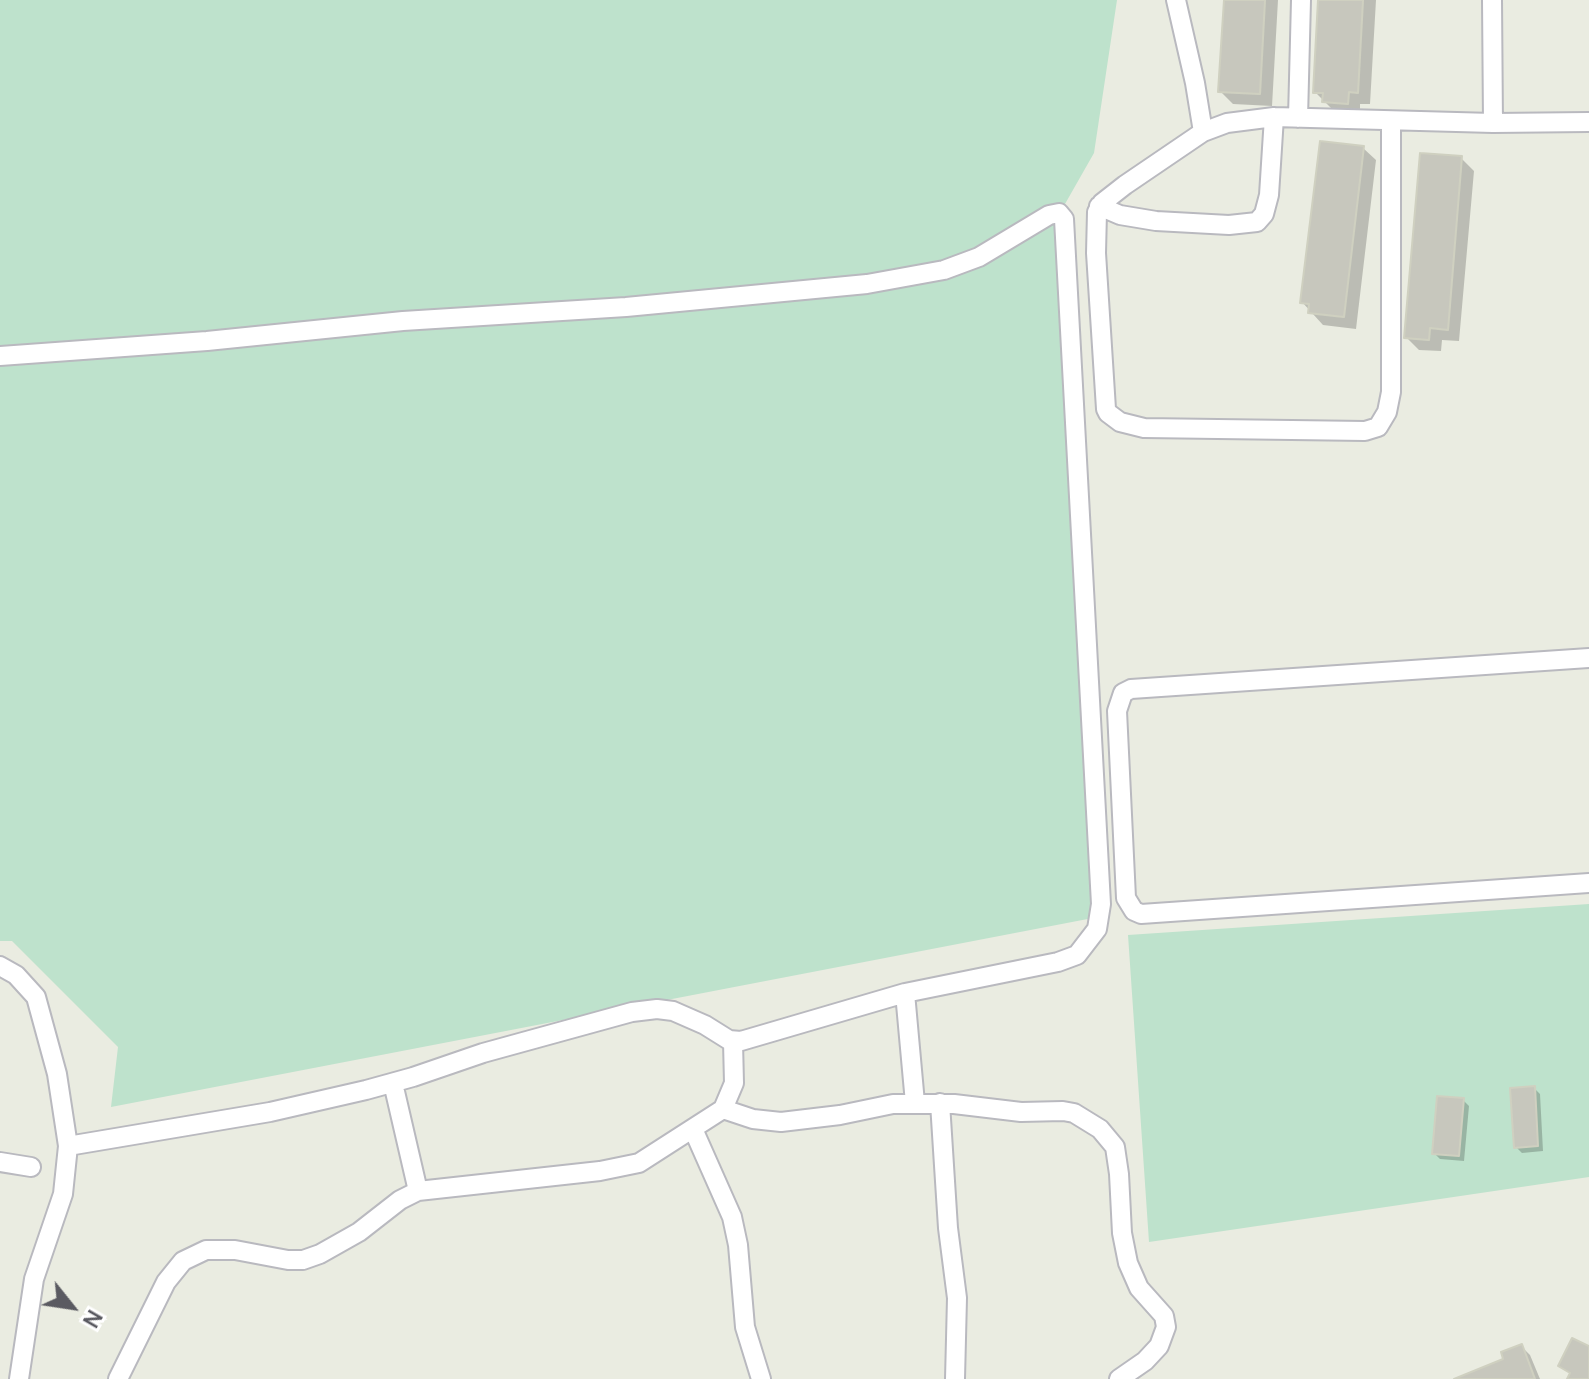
<!DOCTYPE html>
<html>
<head>
<meta charset="utf-8">
<style>
	body { margin:0 }
	#map { position:relative; width:1589px; height:1379px; overflow:hidden; background:#eaece1; font-family:Manrope,sans-serif }
	canvas { display:block }
	.north { position:absolute; left:32px; top:1267px; width:80px; height:80px; -webkit-text-stroke:6px #fff; paint-order:stroke; rotate:120deg; font-size:22px; font-weight:700; line-height:32px; text-align:center; color:#5a5a61 }
	.north::after { content:''; display:block; margin:auto; width:28px; height:36px; background:#5a5a61; clip-path:polygon(50% 0,100% 100%,50% 72%,0 100%) }
</style>
</head>
<body>
<div id="map">
<canvas width="1589" height="1379"></canvas>
<div class="north">N</div>
</div>
<script>
const context = document.querySelector('canvas').getContext('2d');
context.lineJoin = 'round';
function fillPath(path, color) {
  context.fillStyle = color;
  context.fill(path, 'evenodd');
}
function shape(rows) {
  const path = new Path2D();
  for (const r of rows) {
    path.moveTo(r[0], r[1]);
    for (let i = 2; i < r.length; i += 2) path.lineTo(r[i], r[i + 1]);
  }
  return path;
}
function trace(path, color, width, dash) {
  context.strokeStyle = color;
  context.lineWidth = width;
  context.lineCap = dash ? 'butt' : 'round';
  context.setLineDash(dash || []);
  context.stroke(path);
}
fillPath(shape([
	[0,0,1117,0,1094,153,1061,211,1098,917,111,1107,118,1047,12,941,0,941],
	[1589,904,1589,1177,1149,1242,1128,935]
]), '#bee2cc');
fillPath(shape([
	[1226,0,1278,0,1272,106,1233,104,1220,91],
	[1319,0,1376,0,1370,104,1360,104,1360,115,1337,114,1315,92],
	[1363,148,1376,160,1356,329,1323,325,1302,302],
	[1461,158,1474,171,1459,341,1442,340,1441,351,1419,350,1406,337],
	[1534,1088,1540,1094,1543,1151,1522,1153,1516,1147],
	[1463,1100,1469,1106,1464,1161,1440,1159,1434,1153],
	[1521,1346,1530,1355,1540,1379,1461,1379,1505,1360]
]), '#0003');
const building = shape([
	[1224,0,1265,0,1260,94,1218,92,1224,0],
	[1318,0,1363,0,1358,93,1349,92,1348,104,1322,102,1323,93,1313,93,1318,0],
	[1320,141,1364,146,1344,317,1308,313,1309,304,1300,303,1320,141],
	[1420,153,1462,156,1448,330,1430,328,1429,340,1404,338,1420,153],
	[1535,1086,1538,1146,1514,1148,1510,1088,1535,1086],
	[1437,1096,1464,1098,1459,1156,1432,1154,1437,1096],
	[1572,1338,1589,1346,1589,1379,1567,1379,1570,1373,1558,1366,1572,1338],
	[1522,1344,1535,1379,1454,1379,1503,1359,1501,1352,1522,1344]
]);
fillPath(building, '#c7c7bd');
trace(building, '#cfd0c0', 2);
const minor = shape([
	[1176,0,1195,83,1203,132],
	[1492,0,1493,123],
	[1298,118,1301,0],
	[1391,121,1391,392,1387,412,1378,427,1365,431,1144,428,1120,422,1108,413,1106,409,1096,253,1097,212,1102,203,1125,185,1203,132,1227,123,1274,117,1493,123,1589,122],
	[1099,206,1120,215,1156,221,1229,225,1257,222,1264,214,1269,195,1274,117],
	[0,356,207,341,403,321,626,307,867,284,944,270,979,257,1049,215,1059,213,1064,219,1101,904,1097,929,1077,955,1058,962,905,993,741,1041,729,1040,705,1025,673,1011,657,1009,632,1012,483,1053,413,1077,366,1090,270,1112,68,1146],
	[1589,658,1131,689,1123,693,1117,711,1126,898,1134,911,1141,914,1589,883],
	[0,966,16,975,36,997,57,1074,68,1146,63,1194,34,1279,19,1379],
	[905,993,915,1103],
	[393,1083,418,1191],
	[940,1103,948,1228,957,1298,955,1379],
	[723,1109,753,1119,781,1122,840,1115,893,1104,954,1104,1021,1112,1063,1111,1074,1113,1100,1129,1115,1147,1119,1174,1122,1233,1128,1263,1139,1288,1164,1316,1166,1327,1159,1346,1145,1361,1119,1379],
	[693,1129,732,1217,738,1245,745,1327,761,1379],
	[0,1162,31,1167],
	[118,1379,166,1282,183,1261,206,1250,235,1250,288,1260,303,1260,320,1254,359,1232,400,1200,418,1191,600,1171,639,1163,723,1109,734,1083,733,1042]
]);
trace(minor, '#b9b9bf', 22);
trace(minor, '#fff', 18);
</script>
</body>
</html>
